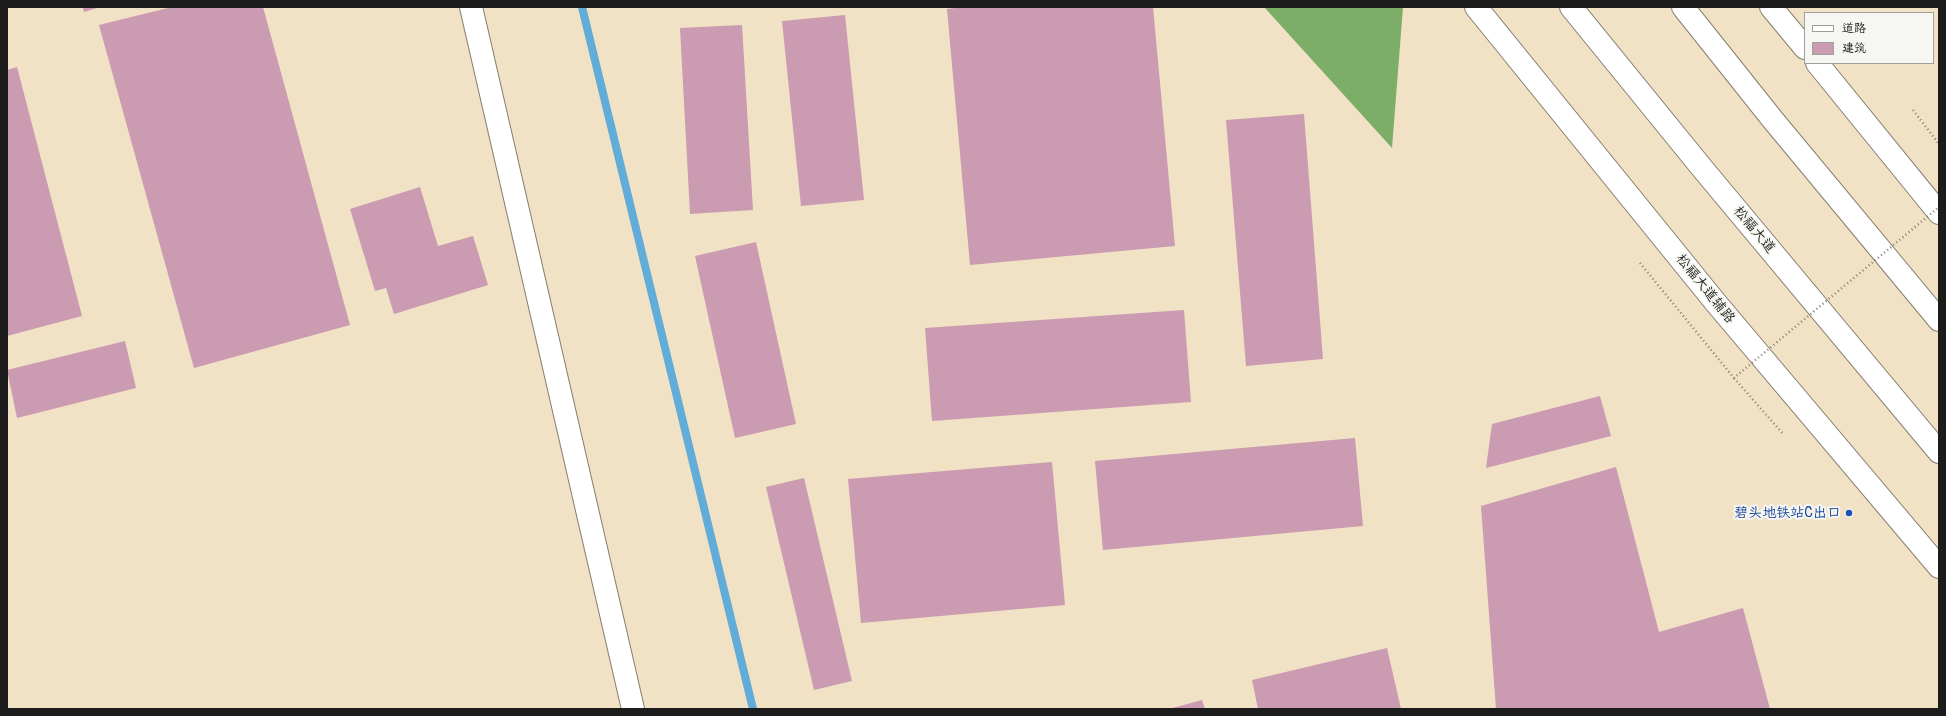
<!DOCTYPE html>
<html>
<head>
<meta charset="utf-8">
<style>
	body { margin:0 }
	#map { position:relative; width:1946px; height:716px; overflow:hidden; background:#f1e1c5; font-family:Pangolin,"LXGW WenKai TC",sans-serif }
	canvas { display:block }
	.frame { position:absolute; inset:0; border:8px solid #1c1c1c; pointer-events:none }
	.legend { position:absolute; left:1804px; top:12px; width:130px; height:52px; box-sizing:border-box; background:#f6f6f2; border:1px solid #9f9f9c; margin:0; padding:5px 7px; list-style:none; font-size:12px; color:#1c1c1c }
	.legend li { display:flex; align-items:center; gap:8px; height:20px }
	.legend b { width:20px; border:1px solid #9f9f9c }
</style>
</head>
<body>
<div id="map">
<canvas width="1946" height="716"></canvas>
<div class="frame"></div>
<ul class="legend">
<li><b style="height:5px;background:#fff"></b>道路</li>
<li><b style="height:11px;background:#ca9bb1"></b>建筑</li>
</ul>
</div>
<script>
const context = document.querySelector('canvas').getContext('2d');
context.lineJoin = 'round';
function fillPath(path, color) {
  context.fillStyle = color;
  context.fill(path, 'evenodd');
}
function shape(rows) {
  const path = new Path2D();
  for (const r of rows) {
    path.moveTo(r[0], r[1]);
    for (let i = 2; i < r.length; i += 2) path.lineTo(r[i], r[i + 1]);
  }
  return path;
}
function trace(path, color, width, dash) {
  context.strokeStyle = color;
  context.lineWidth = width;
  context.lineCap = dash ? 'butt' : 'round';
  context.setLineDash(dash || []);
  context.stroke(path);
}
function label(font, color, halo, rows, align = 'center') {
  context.font = font + ' Pangolin,"LXGW WenKai TC",sans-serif';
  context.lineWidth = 4;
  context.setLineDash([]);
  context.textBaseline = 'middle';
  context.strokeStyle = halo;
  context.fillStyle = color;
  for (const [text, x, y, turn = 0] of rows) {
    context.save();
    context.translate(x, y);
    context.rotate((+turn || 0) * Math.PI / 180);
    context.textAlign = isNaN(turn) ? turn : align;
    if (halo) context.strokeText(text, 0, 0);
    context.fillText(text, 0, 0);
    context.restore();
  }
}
fillPath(shape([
	[1264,7,1403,7,1392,148]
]), '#7dae68');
trace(shape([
	[582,7,753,709]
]), '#61acd9', 8);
fillPath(shape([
	[83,7,100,7,84,12],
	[172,7,263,7,350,325,194,368,99,25],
	[964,7,1153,7,1175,246,970,265,947,9],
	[845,15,864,200,801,206,782,21],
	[742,25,753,210,690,214,680,28],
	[17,67,82,316,7,336,7,70],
	[1304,114,1323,359,1246,366,1226,120],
	[420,187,438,246,473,236,488,285,394,314,386,288,375,291,350,209],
	[756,242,796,424,735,438,695,256],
	[1184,310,1191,402,932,421,925,328],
	[125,341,136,388,17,418,7,370],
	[1600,396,1611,436,1486,468,1492,424],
	[1355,438,1363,526,1103,550,1095,461],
	[1052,462,1065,605,861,623,848,479],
	[1616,467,1659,632,1743,608,1770,709,1496,709,1481,506],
	[804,478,852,681,814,690,766,487],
	[1387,648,1401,709,1258,709,1252,680],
	[1202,700,1205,709,1169,709]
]), '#ca9bb1');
const minor = shape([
	[471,7,633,709]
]);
const major = shape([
	[1476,7,1716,303,1939,567],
	[1571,7,1702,168,1939,452],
	[1683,7,1773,120,1939,320],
	[1771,7,1805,48],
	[1817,63,1939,213]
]);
trace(minor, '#867e70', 24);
trace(major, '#867e70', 24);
trace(shape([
	[1913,110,1939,144],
	[1734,378,1784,435]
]), '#867e70', 2.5, [1, 3]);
trace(minor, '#fff', 22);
trace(major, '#fff', 22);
trace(shape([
	[1640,263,1734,378,1939,207]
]), '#867e70', 2.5, [1, 3]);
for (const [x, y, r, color] of [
	[1849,513,4,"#1a4fb4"]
]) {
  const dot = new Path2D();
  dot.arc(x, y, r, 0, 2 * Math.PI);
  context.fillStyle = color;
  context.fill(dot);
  trace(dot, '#f6f6f2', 1.5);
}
label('14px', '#1c1c1c', '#f6f6f2', [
	["松福大道",1754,230,50],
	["松福大道辅路",1705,289,51]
]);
label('14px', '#164399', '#f6f6f2', [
	["碧头地铁站C出口",1841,513]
], 'right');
</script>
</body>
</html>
